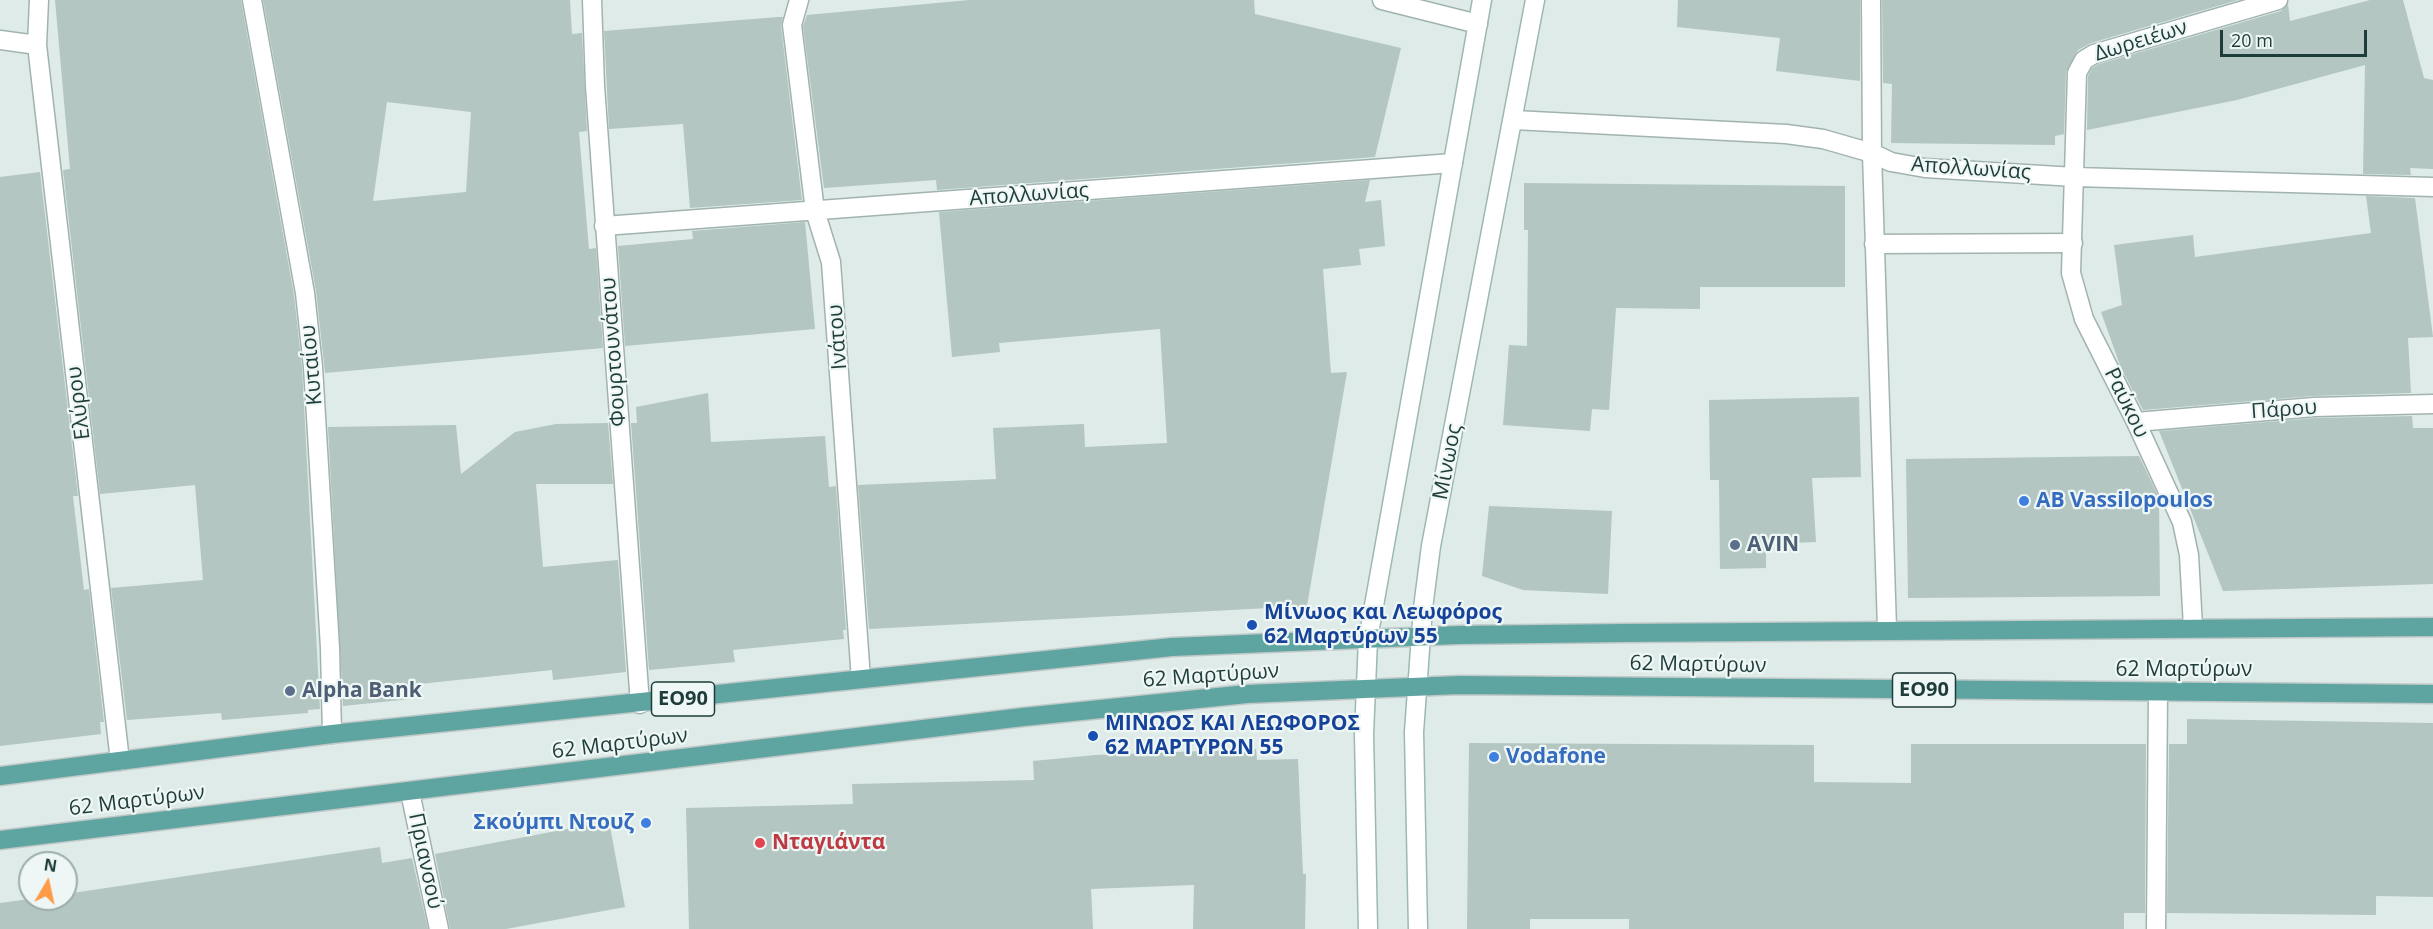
<!DOCTYPE html>
<html>
<head>
<meta charset="utf-8">
<style>
	body { margin:0 }
	#map { position:relative; width:2433px; height:929px; overflow:hidden; background:#deebe8; font-family:"Open Sans",sans-serif }
	canvas { display:block }
	.north { position:absolute; left:18px; top:851px; width:60px; height:60px; box-sizing:border-box; background:#eef7f5; border:2px solid #9bacaa; border-radius:50%; rotate:9deg; font-size:16px; font-weight:700; line-height:24px; text-align:center; color:#1e3c3a }
	.north::after { content:''; display:block; margin:auto; width:21px; height:27px; background:#fe9b48; clip-path:polygon(50% 0,100% 100%,50% 72%,0 100%) }
	.scale { position:absolute; left:2220px; top:30px; width:147px; height:27px; box-sizing:border-box; border:3px solid #1e3c3a; border-top:0; padding-left:8px; font-size:18px; line-height:21px; white-space:nowrap; color:#1e3c3a; -webkit-text-stroke:4px #eef7f5; paint-order:stroke }
</style>
</head>
<body>
<div id="map">
<canvas width="2433" height="929"></canvas>
<div class="north">N</div>
<div class="scale">20 m</div>
</div>
<script>
const context = document.querySelector('canvas').getContext('2d');
context.lineJoin = 'round';
function fillPath(path, color) {
  context.fillStyle = color;
  context.fill(path, 'evenodd');
}
function shape(rows) {
  const path = new Path2D();
  for (const r of rows) {
    path.moveTo(r[0], r[1]);
    for (let i = 2; i < r.length; i += 2) path.lineTo(r[i], r[i + 1]);
  }
  return path;
}
function trace(path, color, width, dash) {
  context.strokeStyle = color;
  context.lineWidth = width;
  context.lineCap = dash ? 'butt' : 'round';
  context.setLineDash(dash || []);
  context.stroke(path);
}
function label(font, color, halo, rows, align = 'center') {
  context.font = font + ' "Open Sans",sans-serif';
  context.lineWidth = 4.5;
  context.setLineDash([]);
  context.textBaseline = 'middle';
  context.strokeStyle = halo;
  context.fillStyle = color;
  for (const [text, x, y, turn = 0] of rows) {
    context.save();
    context.translate(x, y);
    context.rotate((+turn || 0) * Math.PI / 180);
    context.textAlign = isNaN(turn) ? turn : align;
    if (halo) context.strokeText(text, 0, 0);
    context.fillText(text, 0, 0);
    context.restore();
  }
}
fillPath(shape([
	[55,0,241,0,294,295,302,368,320,709,308,710,308,713,222,720,221,713,127,720,111,588,203,580,195,485,100,494,63,170,70,169],
	[263,0,570,0,572,34,582,33,587,131,579,132,589,249,596,248,603,348,325,373,316,291],
	[387,102,471,112,466,192,373,201],
	[969,0,1254,0,1255,14,1401,48,1375,157,937,190,936,180,824,188,803,26,807,15],
	[1678,0,1860,0,1860,81,1776,71,1780,38,1677,27],
	[1882,0,2238,0,2091,43,2078,50,2066,72,2064,134,2055,136,2055,145,1891,143,1892,84,1883,83],
	[2370,0,2403,0,2424,78,2433,80,2433,169,2410,168,2411,175,2363,174,2365,65,2237,100,2087,130,2088,76,2092,68,2099,64,2281,11,2288,4,2290,21],
	[778,17,783,17,781,26,802,200,690,208,683,124,609,129,604,31],
	[40,172,78,496,73,496,84,590,89,589,104,722,100,722,101,734,0,746,0,177],
	[1370,180,1365,202,1381,200,1385,246,1359,249,1361,265,1323,269,1331,373,1347,372,1307,606,869,629,858,485,996,479,993,428,1084,424,1085,447,1167,443,1160,329,999,343,1000,352,952,357,939,212],
	[1524,183,1845,186,1845,287,1700,287,1700,309,1616,308,1609,410,1592,409,1590,431,1503,425,1509,345,1527,346,1528,230,1524,230],
	[2366,196,2415,198,2433,337,2408,338,2411,393,2313,396,2143,410,2121,368,2101,312,2122,305,2114,245,2193,235,2195,257,2371,233],
	[805,222,815,329,625,346,618,246,693,239,692,231],
	[708,393,711,442,825,436,829,487,836,486,846,630,843,630,844,639,733,650,735,662,649,670,631,423,637,423,636,407],
	[1859,397,1861,477,1812,478,1816,542,1766,544,1766,568,1720,569,1719,480,1710,480,1709,400],
	[2412,416,2413,428,2433,428,2433,584,2223,591,2159,431,2315,418],
	[608,423,613,484,536,484,543,567,618,560,626,672,553,680,552,670,410,685,411,699,343,706,328,427,456,425,461,474,515,432,556,424],
	[2139,456,2159,498,2160,596,1908,598,1906,459],
	[1489,506,1612,511,1608,594,1523,590,1482,576],
	[2187,719,2433,723,2433,897,2376,896,2376,915,2167,913,2169,744,2187,744],
	[1469,743,1814,745,1814,782,1911,783,1911,744,2146,744,2145,913,2124,913,2124,929,1629,929,1629,919,1530,919,1530,929,1467,929],
	[1256,749,1257,760,1298,759,1303,874,1306,874,1305,929,1193,929,1194,885,1091,889,1093,929,689,929,686,808,853,804,852,784,1034,780,1033,761,1096,755],
	[609,821,625,907,506,929,450,929,435,854],
	[380,847,382,863,412,858,428,929,0,929,0,903,30,899,66,899,66,894]
]), '#b3c6c1');
const lane = shape([
	[799,0,792,25,815,211],
	[1872,153,1887,629],
	[1874,244,2073,243]
]);
const street = shape([
	[39,0,37,45,120,761],
	[252,0,305,293,313,367,330,648,332,734],
	[592,0,595,86,640,704],
	[1382,0,1478,24],
	[1871,0,1872,153],
	[0,40,37,45],
	[1514,120,1786,134,1823,139,1872,153,1891,162,1925,168,2075,177,2433,187],
	[815,211,831,262,861,679],
	[604,226,1453,163],
	[2136,422,2314,407,2433,404],
	[2193,627,2189,555,2182,522,2136,422,2084,319,2071,273,2077,73,2084,60,2094,54,2278,0],
	[410,792,439,929],
	[2156,929,2158,693]
]);
const secondary = shape([
	[1368,929,1364,734,1368,639,1482,0],
	[1418,929,1414,732,1423,608,1431,546,1535,0]
]);
const primary = shape([
	[0,776,332,734,1172,647,1458,635,1622,633,2433,627],
	[0,840,1023,717,1247,694,1459,685,2433,694]
]);
trace(lane, '#a1b3b0', 21);
trace(street, '#a1b3b0', 21);
trace(secondary, '#9cb8b3', 21);
trace(primary, '#c0c8c8', 21);
trace(lane, '#fff', 18);
trace(street, '#fff', 18);
trace(secondary, '#fff', 18);
trace(primary, '#5ea5a1', 18);
for (const [x, y, r, color] of [
	[2024,501,6,"#3f7fe0"],
	[1735,545,6,"#5c6f8a"],
	[1252,625,6,"#1a4fb4"],
	[290,691,6,"#5c6f8a"],
	[1093,736,6,"#1a4fb4"],
	[1494,757,6,"#3f7fe0"],
	[646,823,6,"#3f7fe0"],
	[760,843,6,"#e0444e"]
]) {
  const dot = new Path2D();
  dot.arc(x, y, r, 0, 2 * Math.PI);
  context.fillStyle = color;
  context.fill(dot);
  trace(dot, '#eef7f5', 2);
}
for (const [x, y, w] of [
	[1924,690,63],
	[683,699,63]
]) {
  const box = new Path2D();
  box.roundRect(x - w / 2, y - 17, w, 34, 4.5);
  context.fillStyle = '#eef7f5';
  context.fill(box);
  trace(box, '#1e3c3a', 1.5);
}
label('bold 20px', '#1e3c3a', null, [
	["ΕΟ90",1924,690],
	["ΕΟ90",683,699]
]);
label('21px', '#1e3c3a', '#eef7f5', [
	["Δωρειέων",2141,41,-17],
	["Απολλωνίας",1971,169,4],
	["Απολλωνίας",1029,195,-4],
	["Ινάτου",838,337,-94],
	["Φουρτουνάτου",614,352,-94],
	["Κυταίου",312,365,-95],
	["Ελύρου",79,403,-97],
	["Ραύκου",2126,403,64],
	["Πάρου",2284,410,-4],
	["Μίνωος",1448,462,-79],
	["62 Μαρτύρων",1698,665,1],
	["62 Μαρτύρων",2184,670],
	["62 Μαρτύρων",1211,676,-4],
	["62 Μαρτύρων",620,744,-7],
	["62 Μαρτύρων",137,801,-7],
	["Πριανσού",425,861,78]
]);
label('bold 21px', '#366cbe', '#eef7f5', [
	["AB Vassilopoulos",2036,501],
	["Vodafone",1506,757],
	["Σκούμπι Ντουζ",634,823,"right"]
], 'left');
label('bold 21px', '#4e5e75', '#eef7f5', [
	["AVIN",1747,545],
	["Alpha Bank",302,691]
], 'left');
label('bold 21px', '#164399', '#eef7f5', [
	["Μίνωος και Λεωφόρος",1264,613],
	["62 Μαρτύρων 55",1264,637],
	["ΜΙΝΩΟΣ ΚΑΙ ΛΕΩΦΟΡΟΣ",1105,724],
	["62 ΜΑΡΤΥΡΩΝ 55",1105,748]
], 'left');
label('bold 21px', '#be3a42', '#eef7f5', [
	["Νταγιάντα",772,843]
], 'left');
</script>
</body>
</html>
